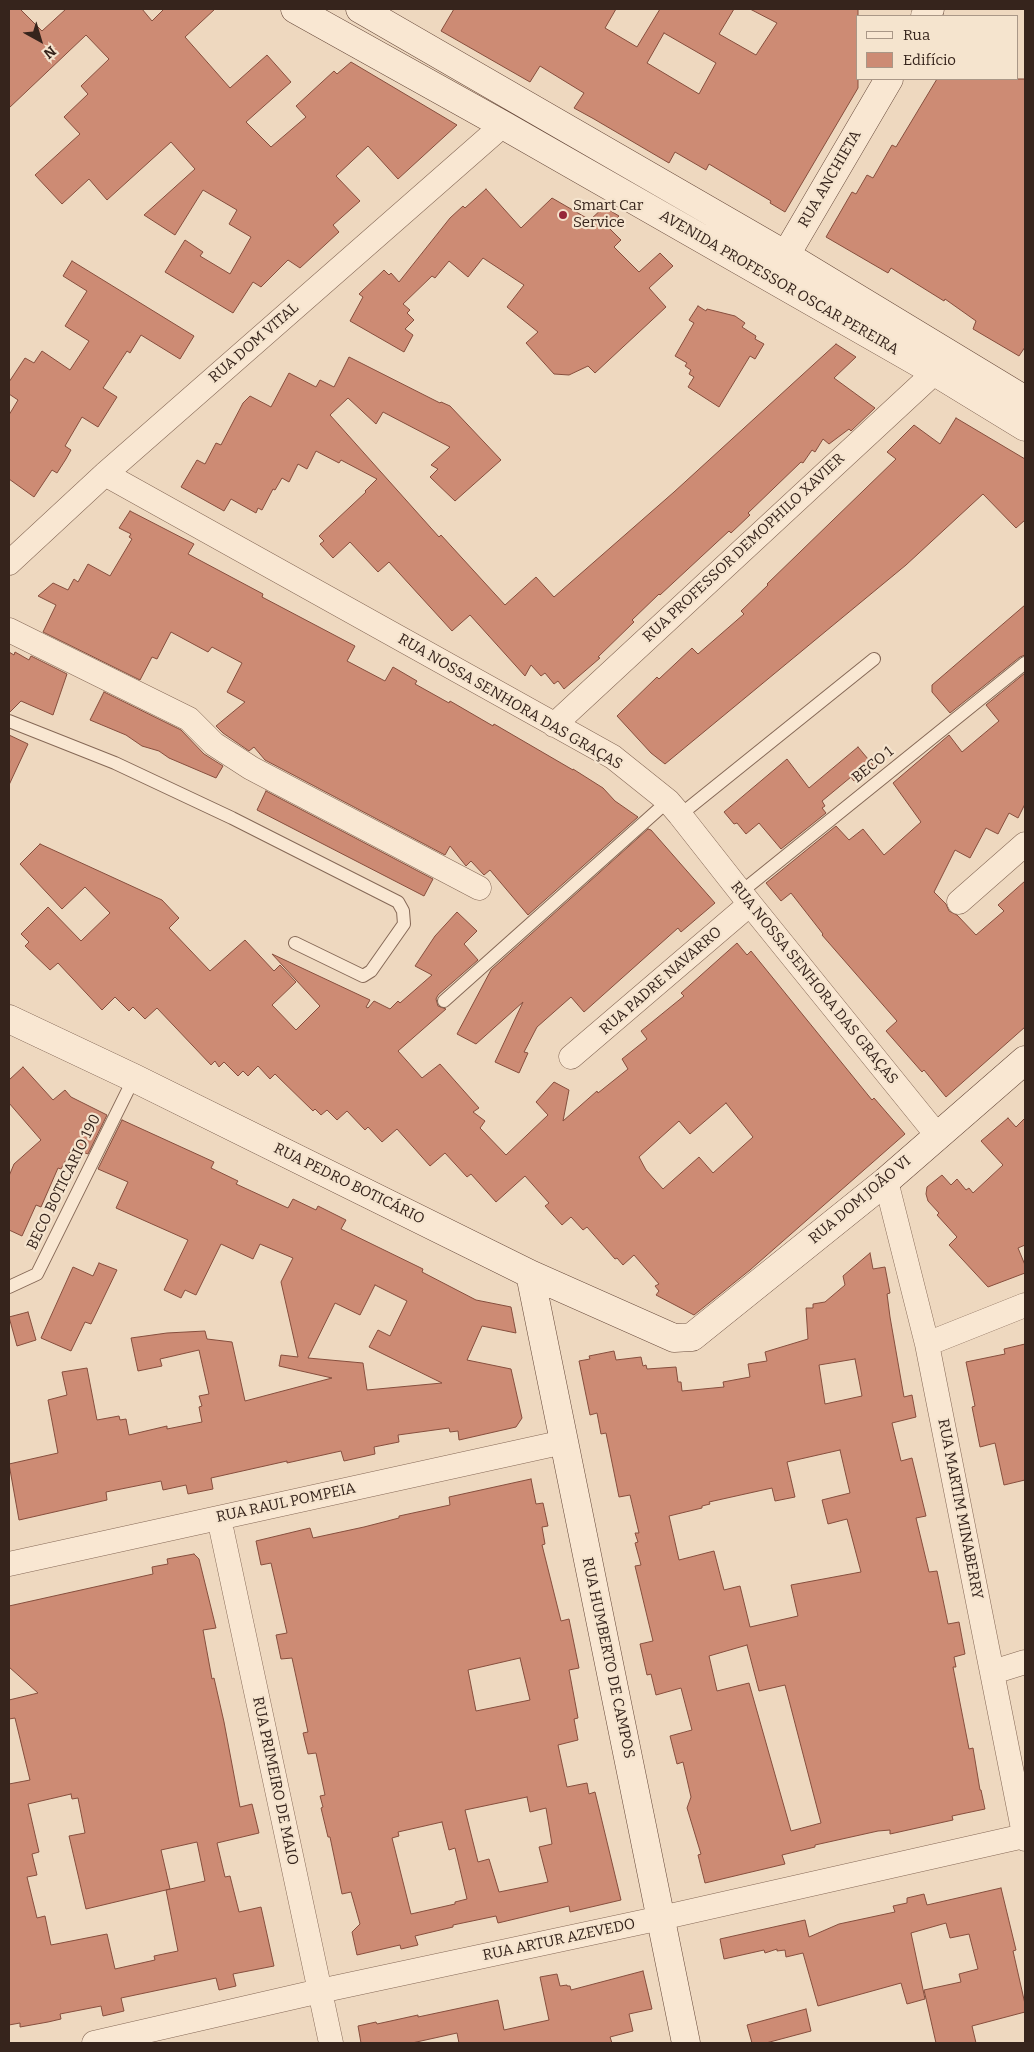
<!DOCTYPE html>
<html>
<head>
<meta charset="utf-8">
<style>
	body { margin:0 }
	#map { position:relative; width:1034px; height:2052px; overflow:hidden; background:#eed8bf; font-family:Bitter,serif }
	canvas { display:block }
	.frame { position:absolute; inset:0; border:10px solid #36241c; pointer-events:none }
	.legend { position:absolute; left:856px; top:15px; width:162px; height:65px; box-sizing:border-box; background:#f5e4ce; border:1px solid #a99787; margin:0; padding:6px 9px; list-style:none; font-size:15px; color:#36241c }
	.legend li { display:flex; align-items:center; gap:10px; height:25px }
	.legend b { width:25px; border:1px solid #a99787 }
	.north { position:absolute; left:15px; top:15px; width:50px; height:50px; -webkit-text-stroke:4px #f5e4ce; paint-order:stroke; rotate:141deg; font-size:14px; font-weight:700; line-height:20px; text-align:center; color:#36241c }
	.north::after { content:''; display:block; margin:auto; width:18px; height:22px; background:#36241c; clip-path:polygon(50% 0,100% 100%,50% 72%,0 100%) }
</style>
</head>
<body>
<div id="map">
<canvas width="1034" height="2052"></canvas>
<div class="frame"></div>
<ul class="legend">
<li><b style="height:6px;background:#f9e7d2"></b>Rua</li>
<li><b style="height:14px;background:#cd8b74"></b>Edifício</li>
</ul>
<div class="north">N</div>
</div>
<script>
const context = document.querySelector('canvas').getContext('2d');
context.lineJoin = 'round';
function fillPath(path, color) {
  context.fillStyle = color;
  context.fill(path, 'evenodd');
}
function shape(rows) {
  const path = new Path2D();
  for (const r of rows) {
    path.moveTo(r[0], r[1]);
    for (let i = 2; i < r.length; i += 2) path.lineTo(r[i], r[i + 1]);
  }
  return path;
}
function trace(path, color, width, dash) {
  context.strokeStyle = color;
  context.lineWidth = width;
  context.lineCap = dash ? 'butt' : 'round';
  context.setLineDash(dash || []);
  context.stroke(path);
}
function label(font, color, halo, rows, align = 'center') {
  context.font = font + ' Bitter,serif';
  context.lineWidth = 4.5;
  context.setLineDash([]);
  context.textBaseline = 'middle';
  context.strokeStyle = halo;
  context.fillStyle = color;
  for (const [text, x, y, turn = 0] of rows) {
    context.save();
    context.translate(x, y);
    context.rotate((+turn || 0) * Math.PI / 180);
    context.textAlign = isNaN(turn) ? turn : align;
    if (halo) context.strokeText(text, 0, 0);
    context.fillText(text, 0, 0);
    context.restore();
  }
}
const building = shape([
	[9,9,20,9,42,31,66,9,142,9,152,21,164,9,215,9,185,37,230,88,267,55,291,82,246,122,271,147,306,117,296,106,334,71,337,74,351,62,457,125,398,179,368,146,336,176,360,201,333,225,339,232,300,268,288,260,261,287,253,282,233,313,165,272,185,240,203,252,200,256,230,274,251,237,229,224,237,210,203,190,175,235,144,215,195,169,171,142,107,200,89,179,62,204,35,175,80,134,64,117,88,94,81,86,109,59,86,35,9,108,9,9],
	[454,9,616,9,605,28,637,47,660,9,734,9,719,34,756,55,777,23,750,9,858,9,858,88,785,212,770,203,771,201,709,164,706,170,675,152,669,163,594,119,574,108,584,93,540,66,530,82,441,31,454,9],
	[664,33,716,63,699,94,647,63,664,33],
	[937,79,1025,79,1025,347,1019,356,973,329,976,321,945,299,944,301,891,268,888,273,826,237,852,192,856,194,867,175,873,178,892,145,896,147,937,79],
	[486,189,521,228,552,198,590,220,604,207,619,216,608,227,621,240,614,247,639,272,660,253,673,266,649,288,666,307,595,373,588,366,569,375,554,374,526,343,538,332,507,307,524,285,483,258,468,277,449,261,435,278,432,276,403,304,410,310,407,313,414,320,405,329,413,335,404,352,350,321,363,297,359,294,384,270,389,275,391,273,399,282,450,218,463,206,465,208,486,189],
	[72,261,194,336,180,359,141,335,130,353,127,351,103,388,117,397,98,427,82,417,65,446,71,450,66,459,57,473,52,470,34,497,9,479,9,415,18,400,9,394,9,382,25,358,34,363,42,351,70,370,89,341,65,326,87,291,63,276,72,261],
	[698,306,706,311,707,309,735,316,745,323,742,327,756,336,755,339,764,344,755,359,750,356,719,407,688,387,694,377,689,374,691,370,685,366,687,363,675,356,694,323,689,320,698,306],
	[836,344,856,357,834,378,875,408,851,431,849,429,829,444,823,439,815,452,812,450,803,463,801,462,748,513,750,515,731,533,729,531,660,595,659,594,632,620,634,622,598,657,600,658,564,689,558,681,554,684,545,673,541,676,531,665,525,676,470,615,452,631,389,562,378,572,350,542,333,558,320,544,324,541,319,536,366,492,365,491,377,479,341,460,339,463,316,451,307,469,298,464,289,482,282,478,275,490,273,489,262,510,258,508,256,513,231,499,224,511,181,487,197,460,205,464,216,443,221,445,243,403,250,396,271,407,289,373,316,387,320,380,334,387,349,357,440,403,441,402,450,406,501,460,455,501,430,477,438,469,431,465,450,447,383,412,376,424,348,398,330,415,439,537,441,535,505,605,536,577,554,597,674,492,836,344],
	[956,418,1025,459,1025,520,1016,528,983,494,906,565,665,764,651,753,617,716,657,677,659,679,692,648,698,654,744,614,741,611,768,585,767,584,896,459,887,452,914,425,940,444,956,418],
	[130,511,194,544,188,554,263,594,262,597,355,646,347,661,385,681,393,667,417,681,415,684,449,703,450,701,493,726,494,724,573,770,573,769,603,788,615,801,638,817,528,915,490,870,484,875,471,861,466,866,450,846,445,855,265,760,254,747,249,751,223,733,216,726,245,702,227,692,242,663,212,647,208,652,171,632,157,659,152,657,140,680,43,632,56,605,38,596,53,583,68,590,74,579,78,582,88,564,110,576,132,539,129,537,131,534,119,528,130,511],
	[1025,605,1025,655,1020,657,950,713,932,692,932,685,1025,605],
	[9,652,14,655,15,652,29,660,31,656,67,674,53,715,21,701,9,713,9,652],
	[1025,673,1025,804,1018,818,1009,813,998,834,986,828,970,858,955,850,934,892,946,904,949,911,957,915,976,935,1004,911,998,905,1025,881,1025,1027,946,1097,924,1070,922,1072,886,1031,897,1021,822,935,823,934,791,893,781,901,766,883,836,826,849,840,863,829,884,855,892,848,921,822,893,783,949,735,962,752,999,721,986,705,1025,673],
	[104,692,181,730,204,754,223,766,216,778,169,758,159,751,142,746,126,735,90,720,104,692],
	[9,735,28,744,9,785,9,735],
	[858,747,873,765,854,781,851,777,822,801,825,806,822,808,826,813,781,849,759,823,746,834,737,823,734,824,724,812,787,759,809,788,858,747],
	[266,791,433,879,424,896,257,810,266,791],
	[648,829,651,830,715,903,681,932,678,928,584,1012,571,997,537,1027,524,1052,528,1053,519,1073,495,1062,523,1002,476,1044,457,1034,491,970,648,829],
	[40,844,162,900,179,918,169,928,210,971,245,940,274,971,280,965,296,982,272,1005,296,1030,320,1006,272,954,370,1000,366,1007,368,1008,374,1001,390,1009,398,1001,400,1003,432,975,415,966,435,936,457,912,477,931,464,944,478,960,438,995,436,999,438,1006,446,1009,398,1051,422,1078,440,1064,479,1108,473,1112,485,1121,480,1128,506,1155,548,1115,536,1102,554,1082,569,1090,563,1121,597,1091,598,1093,628,1069,622,1059,647,1039,641,1031,684,996,681,993,737,943,747,955,751,951,872,1100,874,1098,905,1134,750,1270,694,1315,656,1295,659,1291,655,1286,659,1284,634,1255,623,1265,617,1258,615,1259,587,1227,583,1230,571,1217,562,1225,545,1206,549,1203,525,1176,496,1202,471,1174,467,1177,445,1153,430,1166,397,1129,382,1142,368,1127,365,1130,347,1111,337,1120,327,1110,321,1115,315,1109,313,1111,275,1074,270,1079,258,1066,248,1076,243,1071,238,1076,224,1062,219,1067,215,1061,211,1065,157,1008,145,1019,133,1007,129,1011,115,997,102,1010,58,963,50,970,25,946,29,942,21,934,48,907,81,941,110,913,85,887,62,909,20,864,40,844],
	[726,1103,753,1137,713,1173,699,1157,663,1189,646,1170,639,1157,679,1121,690,1134,726,1103],
	[23,1067,53,1100,65,1090,71,1097,107,1115,88,1154,72,1148,61,1169,58,1168,41,1207,36,1205,22,1236,9,1230,9,1176,14,1164,41,1140,9,1103,9,1080,23,1067],
	[1008,1118,1016,1127,1025,1118,1025,1245,1018,1248,1025,1265,1025,1273,988,1287,949,1245,957,1237,937,1215,939,1213,928,1201,926,1194,927,1187,942,1175,951,1185,957,1179,966,1190,969,1188,973,1193,1003,1165,981,1141,1008,1118],
	[122,1120,214,1162,211,1168,238,1181,236,1184,288,1208,293,1199,316,1210,318,1206,346,1220,341,1229,423,1269,422,1272,476,1300,511,1307,516,1333,482,1326,467,1360,511,1369,522,1418,516,1427,459,1440,458,1431,450,1432,449,1428,398,1435,399,1442,374,1447,375,1454,344,1461,341,1451,287,1463,287,1461,211,1478,213,1489,188,1494,186,1485,163,1490,161,1481,106,1492,107,1500,19,1520,9,1464,58,1453,48,1400,67,1395,62,1372,87,1368,97,1420,119,1416,120,1420,126,1419,129,1435,167,1426,167,1429,202,1422,199,1407,202,1406,199,1396,209,1394,199,1350,160,1359,162,1366,138,1371,131,1338,167,1333,205,1331,207,1339,232,1342,245,1401,332,1378,279,1366,281,1355,298,1357,281,1282,293,1258,260,1244,253,1259,221,1244,196,1295,185,1290,181,1298,164,1290,188,1240,116,1208,128,1182,98,1169,122,1120],
	[375,1285,407,1301,390,1336,378,1330,369,1347,442,1383,367,1390,363,1363,308,1358,335,1303,360,1315,375,1285],
	[870,1253,873,1269,885,1267,890,1293,887,1294,890,1317,904,1397,912,1395,916,1417,892,1423,901,1461,912,1458,926,1516,916,1518,929,1572,937,1571,948,1624,959,1622,965,1654,954,1657,956,1667,953,1667,969,1749,973,1748,980,1790,981,1790,985,1809,952,1816,953,1820,890,1834,890,1830,878,1831,815,1845,815,1847,782,1855,785,1864,705,1883,698,1855,701,1854,687,1808,691,1797,683,1762,677,1764,670,1736,692,1730,681,1688,656,1695,651,1674,647,1675,640,1644,653,1641,635,1566,641,1565,635,1543,638,1542,635,1533,639,1533,630,1495,619,1497,606,1433,601,1434,597,1413,590,1415,579,1361,590,1359,589,1356,614,1351,616,1360,641,1357,643,1366,646,1365,647,1369,676,1367,678,1382,681,1382,682,1391,724,1387,723,1382,750,1377,748,1364,767,1361,765,1352,808,1339,806,1308,813,1308,813,1304,825,1302,845,1285,843,1276,870,1253],
	[855,1359,862,1396,825,1404,819,1365,855,1359],
	[840,1450,850,1493,822,1500,828,1524,847,1519,861,1572,791,1585,798,1616,750,1627,740,1586,724,1590,714,1551,679,1560,669,1516,702,1508,702,1506,710,1504,709,1502,772,1488,775,1501,795,1497,787,1462,840,1450],
	[747,1645,759,1691,785,1685,821,1823,791,1831,749,1683,717,1691,709,1656,747,1645],
	[99,1263,117,1270,91,1324,85,1322,71,1351,41,1338,73,1267,93,1276,99,1263],
	[28,1312,36,1340,17,1346,9,1317,28,1312],
	[1025,1344,1025,1480,1004,1485,995,1443,980,1447,972,1407,975,1406,966,1362,1005,1354,1004,1349,1025,1344],
	[531,1479,536,1504,543,1503,548,1526,542,1527,545,1544,542,1545,561,1621,569,1619,579,1668,569,1670,578,1718,574,1719,578,1740,558,1745,567,1787,587,1783,589,1794,595,1792,621,1900,570,1912,569,1906,498,1923,496,1916,453,1925,453,1927,415,1936,418,1945,401,1949,400,1945,357,1955,352,1932,360,1924,351,1892,342,1894,330,1837,328,1837,321,1808,323,1807,320,1796,325,1795,316,1753,308,1754,303,1733,308,1732,292,1658,281,1659,276,1635,287,1633,271,1563,261,1565,256,1541,310,1528,313,1538,364,1527,399,1518,399,1516,450,1505,449,1497,531,1479],
	[520,1658,530,1700,476,1711,468,1670,520,1658],
	[527,1797,530,1812,546,1808,552,1844,539,1847,548,1882,499,1892,489,1859,478,1862,465,1810,527,1797],
	[442,1822,449,1850,455,1848,467,1899,455,1902,455,1904,411,1914,392,1838,399,1836,398,1832,442,1822],
	[194,1554,199,1559,216,1628,203,1630,212,1679,214,1678,224,1722,240,1807,252,1804,259,1833,217,1843,225,1877,230,1876,239,1912,261,1907,274,1966,233,1974,236,1986,219,1990,216,1978,121,1998,124,2011,103,2016,101,2006,60,2014,61,2019,48,2022,20,2027,20,2023,9,2025,9,1784,30,1780,15,1718,9,1719,9,1700,38,1693,9,1667,9,1606,153,1574,152,1567,168,1564,167,1559,194,1554],
	[71,1794,72,1799,78,1798,85,1833,69,1836,86,1909,170,1889,161,1850,197,1842,205,1881,166,1890,178,1951,154,1956,155,1960,115,1969,107,1934,51,1945,45,1916,37,1918,27,1877,37,1875,32,1854,39,1852,28,1804,71,1794],
	[1001,1888,1016,1950,1013,1951,1025,2004,1025,2012,972,2026,976,2043,936,2043,924,1990,961,1982,959,1974,978,1969,969,1934,950,1938,946,1923,911,1933,925,1999,907,2004,901,1983,818,2006,803,1953,786,1957,785,1950,777,1951,777,1949,765,1953,764,1950,724,1959,720,1939,805,1920,809,1937,839,1924,895,1912,893,1906,907,1903,907,1898,924,1894,927,1905,1001,1888],
	[643,1971,652,2009,629,2014,633,2031,610,2037,612,2043,459,2043,457,2033,412,2043,361,2043,358,2026,376,2022,377,2024,418,2015,418,2017,498,2000,504,2030,549,2020,540,1977,557,1974,560,1986,567,1985,567,1986,570,1986,571,1990,643,1971],
	[806,2009,811,2031,766,2043,752,2043,747,2025,806,2009]
]);
fillPath(building, '#cd8b74');
trace(building, '#864e3d', 1);
const lane = shape([
	[9,721,115,763,232,818,398,902,403,911,404,924,371,971,363,976,295,943],
	[680,815,874,659],
	[741,892,1025,663],
	[444,1001,668,801],
	[9,1287,37,1274,134,1078]
]);
const street = shape([
	[105,474,613,757,668,801,680,815,750,904,937,1135],
	[9,563,105,474,503,125],
	[9,630,189,719,214,744,251,768,479,888],
	[554,725,935,372],
	[959,902,1025,844],
	[571,1057,750,904],
	[886,1181,927,1344,1025,1839],
	[927,1344,1025,1305],
	[219,1518,331,2043],
	[9,1564,564,1442],
	[993,1672,1025,1662],
	[94,2043,320,1991,661,1918,1024,1836]
]);
const secondary = shape([
	[295,9,503,125,935,372,1025,427],
	[360,9,786,255,1025,400],
	[925,16,930,9],
	[777,270,889,79],
	[9,1019,134,1078,530,1274,674,1338,692,1337,886,1181,1025,1060],
	[530,1274,686,2043]
]);
trace(lane, '#866957', 14);
trace(street, '#866957', 25);
trace(secondary, '#684a3b', 29);
trace(lane, '#f9e7d2', 12);
trace(street, '#f9e7d2', 24);
trace(secondary, '#f9e7d2', 28);
for (const [x, y, r, color] of [
	[563,215,5,"#962739"]
]) {
  const dot = new Path2D();
  dot.arc(x, y, r, 0, 2 * Math.PI);
  context.fillStyle = color;
  context.fill(dot);
  trace(dot, '#f5e4ce', 2);
}
label('15px', '#36241c', '#f5e4ce', [
	["RUA ANCHIETA",830,179,-60],
	["AVENIDA PROFESSOR OSCAR PEREIRA",779,283,30],
	["RUA DOM VITAL",254,343,-41],
	["RUA PROFESSOR DEMOPHILO XAVIER",744,548,-43],
	["RUA NOSSA SENHORA DAS GRAÇAS",510,702,30],
	["BECO 1",873,765,-39],
	["RUA PADRE NAVARRO",661,981,-41],
	["RUA NOSSA SENHORA DAS GRAÇAS",814,983,51],
	["BECO BOTICARIO 190",64,1182,-64],
	["RUA PEDRO BOTICÁRIO",349,1184,26],
	["RUA DOM JOÃO VI",860,1200,-40],
	["RUA RAUL POMPEIA",286,1503,-12],
	["RUA MARTIM MINABERRY",960,1509,79],
	["RUA HUMBERTO DE CAMPOS",608,1658,78],
	["RUA PRIMEIRO DE MAIO",275,1781,78],
	["RUA ARTUR AZEVEDO",559,1940,-12]
]);
label('15px', '#36241c', '#f5e4ce', [
	["Smart Car",573,206],
	["Service",573,223]
], 'left');
</script>
</body>
</html>
